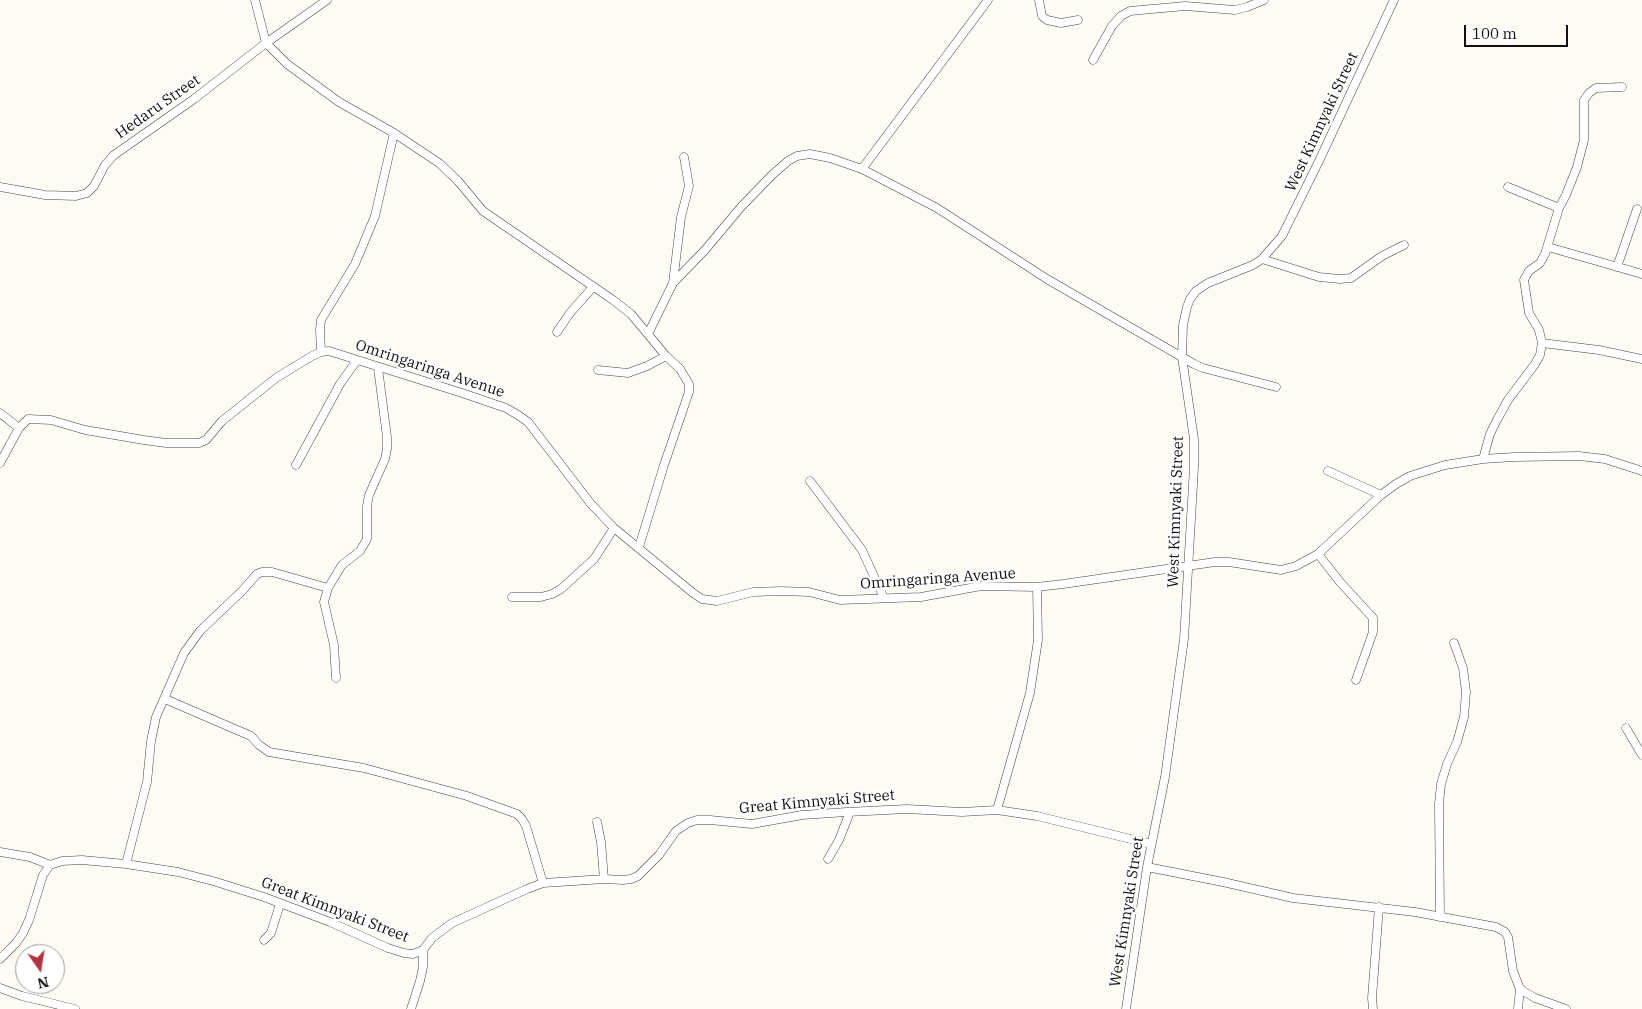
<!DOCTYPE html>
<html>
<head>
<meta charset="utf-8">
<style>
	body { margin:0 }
	#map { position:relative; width:1642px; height:1009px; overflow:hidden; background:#fefbf4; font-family:"IBM Plex Serif",serif }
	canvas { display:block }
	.north { position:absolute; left:15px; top:944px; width:50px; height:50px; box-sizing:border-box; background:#fff; border:1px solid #9f9f9f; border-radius:50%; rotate:167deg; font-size:14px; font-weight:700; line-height:20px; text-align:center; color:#101010 }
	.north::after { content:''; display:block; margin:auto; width:18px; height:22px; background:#b53444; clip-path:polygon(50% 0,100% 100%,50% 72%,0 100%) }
	.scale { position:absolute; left:1464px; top:25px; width:104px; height:22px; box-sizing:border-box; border:2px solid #101010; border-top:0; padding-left:6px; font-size:15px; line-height:18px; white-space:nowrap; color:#101010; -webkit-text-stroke:4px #fff; paint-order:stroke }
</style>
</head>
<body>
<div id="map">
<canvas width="1642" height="1009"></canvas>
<div class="north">N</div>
<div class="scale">100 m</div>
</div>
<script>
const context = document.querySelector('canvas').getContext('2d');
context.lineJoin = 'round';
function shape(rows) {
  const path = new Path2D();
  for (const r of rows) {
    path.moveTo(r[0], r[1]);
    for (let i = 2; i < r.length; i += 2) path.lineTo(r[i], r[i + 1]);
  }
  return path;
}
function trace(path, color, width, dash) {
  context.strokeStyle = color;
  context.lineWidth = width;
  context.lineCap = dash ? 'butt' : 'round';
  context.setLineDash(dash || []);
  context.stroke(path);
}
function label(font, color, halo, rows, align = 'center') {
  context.font = font + ' "IBM Plex Serif",serif';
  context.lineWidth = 5;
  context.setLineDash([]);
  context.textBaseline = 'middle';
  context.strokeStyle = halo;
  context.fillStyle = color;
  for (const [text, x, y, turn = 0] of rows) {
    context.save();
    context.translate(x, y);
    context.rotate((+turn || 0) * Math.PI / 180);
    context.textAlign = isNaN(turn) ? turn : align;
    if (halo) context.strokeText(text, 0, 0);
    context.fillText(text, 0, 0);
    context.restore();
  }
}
const street = shape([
	[255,0,266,43,287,64,339,102,394,133,439,163,458,181,483,211,613,300,631,314,666,356,680,369,689,384,689,392,664,465,639,547],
	[1039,0,1042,16,1047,20,1061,23,1078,20],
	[1093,60,1112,26,1121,16,1130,11,1185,6,1235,10,1247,7,1264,0],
	[862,169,988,0],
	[0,187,45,195,76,196,87,193,94,186,105,165,114,155,194,99,266,43,327,0],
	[1508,187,1559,208],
	[1548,247,1642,274],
	[1262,259,1319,277,1340,279,1351,278,1382,256,1404,245],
	[1617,267,1637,209],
	[673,283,681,217,689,186,684,157],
	[557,332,570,313,593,287],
	[648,334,673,283,705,250,741,207,772,175,788,161,797,156,810,154,830,158,862,169,937,208,1047,279,1194,364,1203,368,1276,387],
	[1542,343,1599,350,1642,359],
	[321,352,320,330,321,320,355,264,375,216,394,133],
	[598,370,628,373,647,366,666,356],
	[0,413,19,428],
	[1483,459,1490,434,1497,420,1508,400,1535,364,1540,355,1542,343,1539,330,1529,313,1524,280,1529,271,1540,263,1545,254,1559,208,1566,195,1577,167,1584,140,1584,100,1589,93,1596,88,1622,87],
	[0,463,19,428,28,419,51,420,85,430,144,440,166,443,199,443,206,440,222,421,276,378,312,356,321,352,329,351,462,393,506,408,518,415,528,422,591,504,614,528,693,593,702,599,717,601,753,592,781,591,809,592,840,600,921,597,981,586,1037,587,1063,584,1215,562,1229,562,1281,570,1296,566,1318,554,1381,495,1396,484,1410,476,1445,465,1483,459,1514,457,1579,456,1605,459,1642,471],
	[296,465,340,384,357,360],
	[1328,471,1381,495],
	[810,481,862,550,884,598],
	[1318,554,1340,582,1373,618,1373,632,1356,680],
	[512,597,541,597,552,594,561,589,594,559,614,528],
	[336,678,334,645,324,602,328,588,342,565,360,551,367,539,367,506,369,495,385,459,387,449,387,437,378,368],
	[165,699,251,736,259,745,269,752,364,768,467,796,517,814,522,819,526,826,543,883],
	[1626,728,1642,755],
	[997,810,1030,693,1038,640,1037,587],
	[597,822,601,842,604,879],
	[0,852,30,857,50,865],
	[828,859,839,840,850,812],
	[126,864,147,782,151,741,156,717,184,653,200,631,241,592,257,574,262,572,272,572,328,588],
	[1147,867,1223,882,1293,898,1415,912,1496,927,1505,932,1508,937,1513,971,1520,989,1535,998,1566,1009],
	[1440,917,1439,804,1441,784,1447,764,1457,742,1464,717,1466,692,1463,668,1454,643],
	[264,940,271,933,280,904],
	[0,959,16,943,23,933,29,920,43,875,50,865,62,861,82,860,126,864,178,872,213,881,264,897,330,922,388,948,404,953,413,954,423,950,432,938,452,923,527,889,543,883,604,879,623,880,631,879,638,876,659,855,676,831,688,823,697,820,710,820,752,824,802,815,847,812,907,809,962,812,997,810,1037,816,1151,844],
	[0,988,22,996,75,1009],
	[411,1009,420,981,423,967,423,950],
	[1126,1009,1147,867,1165,777,1184,639,1194,467,1194,439,1182,357,1183,325,1187,307,1190,299,1196,291,1208,283,1253,265,1262,259,1282,236,1319,161,1394,0],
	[1373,1009,1372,998,1379,907],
	[1518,1009,1520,989]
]);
trace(street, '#434343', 9);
trace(street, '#fff', 8);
label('15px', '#101010', '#fff', [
	["Hedaru Street",158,107,-35],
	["West Kimnyaki Street",1322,122,-65],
	["Omringaringa Avenue",430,369,18],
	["West Kimnyaki Street",1176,512,-88],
	["Omringaringa Avenue",938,579,-4],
	["Great Kimnyaki Street",817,802,-5],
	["Great Kimnyaki Street",335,910,21],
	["West Kimnyaki Street",1127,912,-81]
]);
</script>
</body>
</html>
